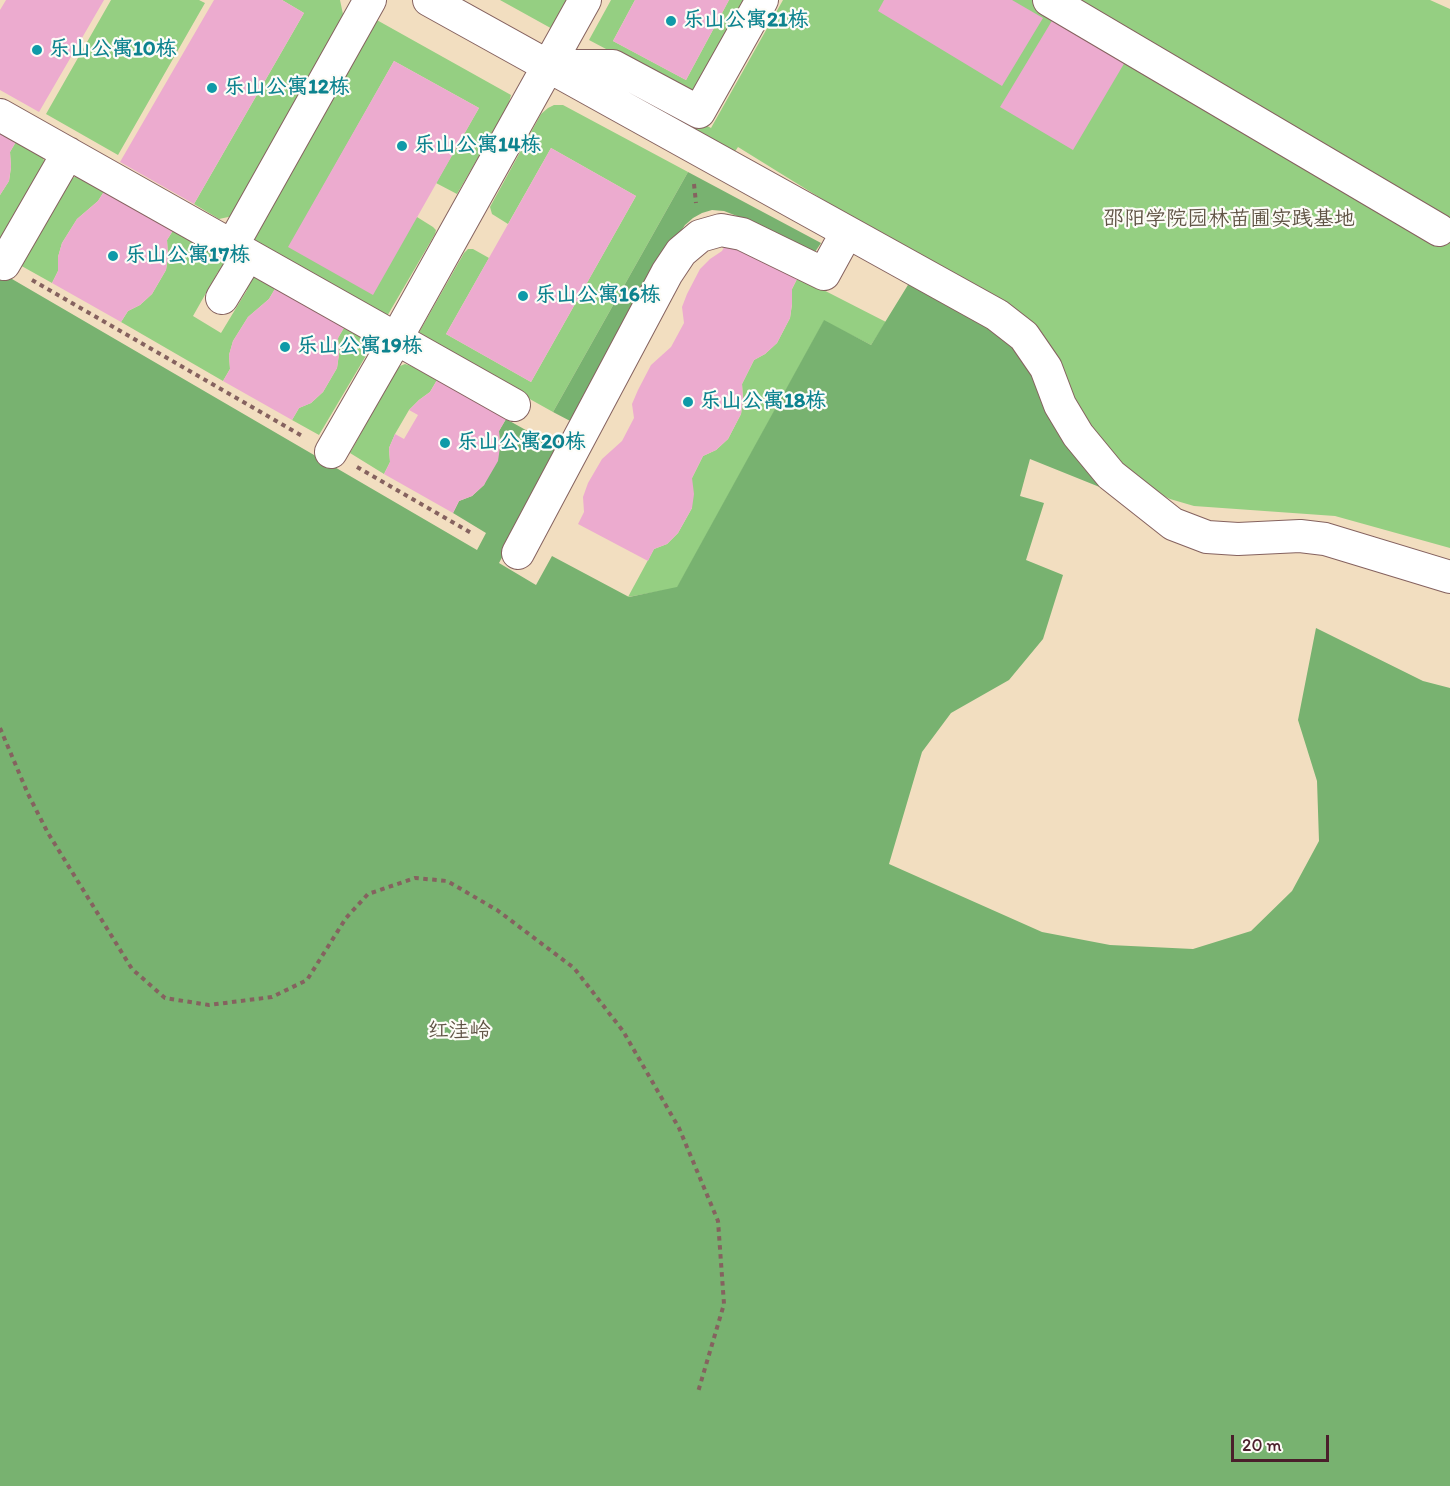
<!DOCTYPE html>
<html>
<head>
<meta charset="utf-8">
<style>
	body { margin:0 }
	#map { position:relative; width:1450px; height:1486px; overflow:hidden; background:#f2dec0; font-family:Itim,sans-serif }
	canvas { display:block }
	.scale { position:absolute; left:1231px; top:1435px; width:98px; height:27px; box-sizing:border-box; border:3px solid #4a1f2b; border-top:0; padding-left:8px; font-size:18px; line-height:21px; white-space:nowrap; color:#4a1f2b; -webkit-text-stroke:4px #fdfcf7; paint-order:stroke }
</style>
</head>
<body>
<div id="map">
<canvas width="1450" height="1486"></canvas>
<div class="scale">20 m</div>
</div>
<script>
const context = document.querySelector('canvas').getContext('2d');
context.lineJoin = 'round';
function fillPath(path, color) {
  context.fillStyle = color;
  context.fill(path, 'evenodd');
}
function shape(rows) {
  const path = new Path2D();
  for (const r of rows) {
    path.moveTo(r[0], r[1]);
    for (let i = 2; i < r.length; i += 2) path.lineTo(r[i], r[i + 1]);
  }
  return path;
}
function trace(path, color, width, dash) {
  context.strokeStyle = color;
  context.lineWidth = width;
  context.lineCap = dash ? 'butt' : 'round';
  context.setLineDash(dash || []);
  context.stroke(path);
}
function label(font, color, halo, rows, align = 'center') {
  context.font = font + ' Itim,"LXGW WenKai TC",sans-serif';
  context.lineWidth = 4.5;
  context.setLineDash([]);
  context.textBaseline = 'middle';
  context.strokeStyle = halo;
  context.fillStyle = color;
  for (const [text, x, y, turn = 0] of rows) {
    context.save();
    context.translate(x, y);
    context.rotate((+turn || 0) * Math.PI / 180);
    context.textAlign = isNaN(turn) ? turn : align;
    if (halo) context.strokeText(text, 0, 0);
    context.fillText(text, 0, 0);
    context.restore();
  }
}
fillPath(shape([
	[111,0,199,0,205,3,118,155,46,114],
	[282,0,340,0,344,19,233,216,219,219,194,204,304,13],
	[500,0,574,0,556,31],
	[611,0,635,0,613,41,686,80,729,0,747,0,695,96,589,40],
	[783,0,1430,0,1450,9,1450,548,1335,516,1194,506,1170,499,1148,488,1128,472,922,261,738,147,734,153,638,99,642,90,711,128],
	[375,19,511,95,508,106,457,194,436,183,479,108,394,61,289,247,417,217,433,227,436,230,435,234,386,318,251,242],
	[554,105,563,105,688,172,553,412,417,336,464,253,468,249,473,249,489,258,446,334,531,382,636,196,551,148,508,224,492,214,490,207,541,114,548,108],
	[17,140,41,154,47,167,0,250,0,195,9,181,11,167,10,152],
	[75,177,83,177,105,190,98,201,77,219,62,243,58,257,58,271,52,283,18,264,67,179],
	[174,229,233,263,225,276,218,272,193,316,221,333,247,290,240,285,248,272,276,287,269,299,248,317,233,341,229,355,230,369,223,381,121,322,128,311,140,305,152,294,166,270,168,256,167,240],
	[798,277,886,322,871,345,824,321,677,588,628,597,654,549,667,544,678,533,692,508,692,478,703,456,716,450,728,439,741,414,743,400,742,384,754,360,765,354,777,343,790,318,792,304,792,289],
	[345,326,362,336,367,341,368,348,367,354,319,435,292,420,299,408,311,403,323,392,337,368,339,354,338,338],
	[405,364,411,366,437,380,430,392,419,400,409,410,395,434,389,448,390,462,384,474,350,453,396,370,400,366]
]), '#95cf82');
fillPath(shape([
	[688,172,821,243,813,255,742,218,724,211,712,210,702,213,693,218,685,225,677,237,574,423,553,412],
	[0,272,477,550,486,533,453,513,459,501,472,496,484,485,500,447,499,431,506,419,560,449,499,563,536,585,552,556,629,597,677,587,824,320,871,345,911,280,1002,332,1019,350,1112,492,1030,459,1020,496,1044,503,1026,560,1063,575,1043,639,1009,680,951,713,922,752,889,864,1042,932,1110,945,1193,949,1251,931,1292,891,1319,841,1317,781,1298,720,1316,628,1423,681,1450,688,1450,1486,0,1486]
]), '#78b270');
fillPath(shape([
	[6,0,104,0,39,112,0,90,0,10],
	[214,0,282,0,304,13,194,204,120,162],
	[635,0,729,0,686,80,613,41],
	[884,0,1012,0,1043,18,1002,86,878,11],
	[1053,19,1125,62,1073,150,1000,107],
	[394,61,479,108,373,295,288,247],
	[0,130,17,140,10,152,11,167,9,181,0,195],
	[551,148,636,196,531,382,446,334],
	[105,190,174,229,167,240,168,256,166,270,152,294,140,305,128,311,121,322,52,283,58,271,58,257,62,243,77,219,98,201],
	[728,240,798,277,792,289,792,304,790,318,777,343,765,354,754,360,742,384,743,400,741,414,728,439,716,450,703,456,692,478,694,494,692,508,678,533,667,544,654,549,648,561,578,524,584,512,583,497,588,483,602,459,622,441,634,418,632,404,638,390,651,365,671,347,684,323,682,307,687,294,700,269,710,259,722,251],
	[276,287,345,326,338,338,339,354,337,368,323,392,311,403,299,408,292,420,223,381,230,369,229,355,233,341,248,317,269,299],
	[437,380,506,419,499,431,500,447,498,461,484,485,472,496,459,501,453,513,384,474,390,462,389,448,395,434,404,439,418,415,409,410,419,400,430,392]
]), '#ecabcf');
const minor = shape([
	[429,0,997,315,1024,336,1046,368,1060,405,1078,435,1111,475,1173,524,1207,537,1238,539,1300,536,1325,539,1450,577],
	[1049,0,1439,230],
	[549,66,613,66,699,112,762,0],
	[0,115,514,405],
	[232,246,370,0],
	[4,264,68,153],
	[222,298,248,255],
	[331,452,396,339,585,0],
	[518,553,667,273,681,252,700,236,721,230,742,234,824,274,847,232]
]);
trace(minor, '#85625f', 34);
trace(shape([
	[694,184,696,203],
	[32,280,304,437],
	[357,467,473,534],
	[0,728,28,794,48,833,132,969,165,998,209,1005,272,997,307,980,346,918,368,894,415,878,447,881,497,910,574,968,623,1031,679,1128,718,1221,724,1304,698,1392]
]), '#85625f', 4, [4.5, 4.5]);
trace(minor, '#fff', 32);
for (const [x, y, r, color] of [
	[671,21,6,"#0f9aa8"],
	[37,50,6,"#0f9aa8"],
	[212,88,6,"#0f9aa8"],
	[402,146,6,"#0f9aa8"],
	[113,256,6,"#0f9aa8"],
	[523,296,6,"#0f9aa8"],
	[285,347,6,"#0f9aa8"],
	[688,402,6,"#0f9aa8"],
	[445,443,6,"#0f9aa8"]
]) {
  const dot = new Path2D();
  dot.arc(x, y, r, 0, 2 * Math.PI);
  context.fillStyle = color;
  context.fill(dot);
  trace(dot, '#fdfcf7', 2);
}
label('bold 21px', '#0d838f', '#fdfcf7', [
	["乐山公寓21栋",683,21],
	["乐山公寓10栋",49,50],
	["乐山公寓12栋",224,88],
	["乐山公寓14栋",414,146],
	["乐山公寓17栋",125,256],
	["乐山公寓16栋",535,296],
	["乐山公寓19栋",297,347],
	["乐山公寓18栋",700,402],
	["乐山公寓20栋",457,443]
], 'left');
label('21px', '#605445', '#fdfcf7', [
	["邵阳学院园林苗圃实践基地",1229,220],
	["红洼岭",459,1032]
]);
</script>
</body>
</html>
